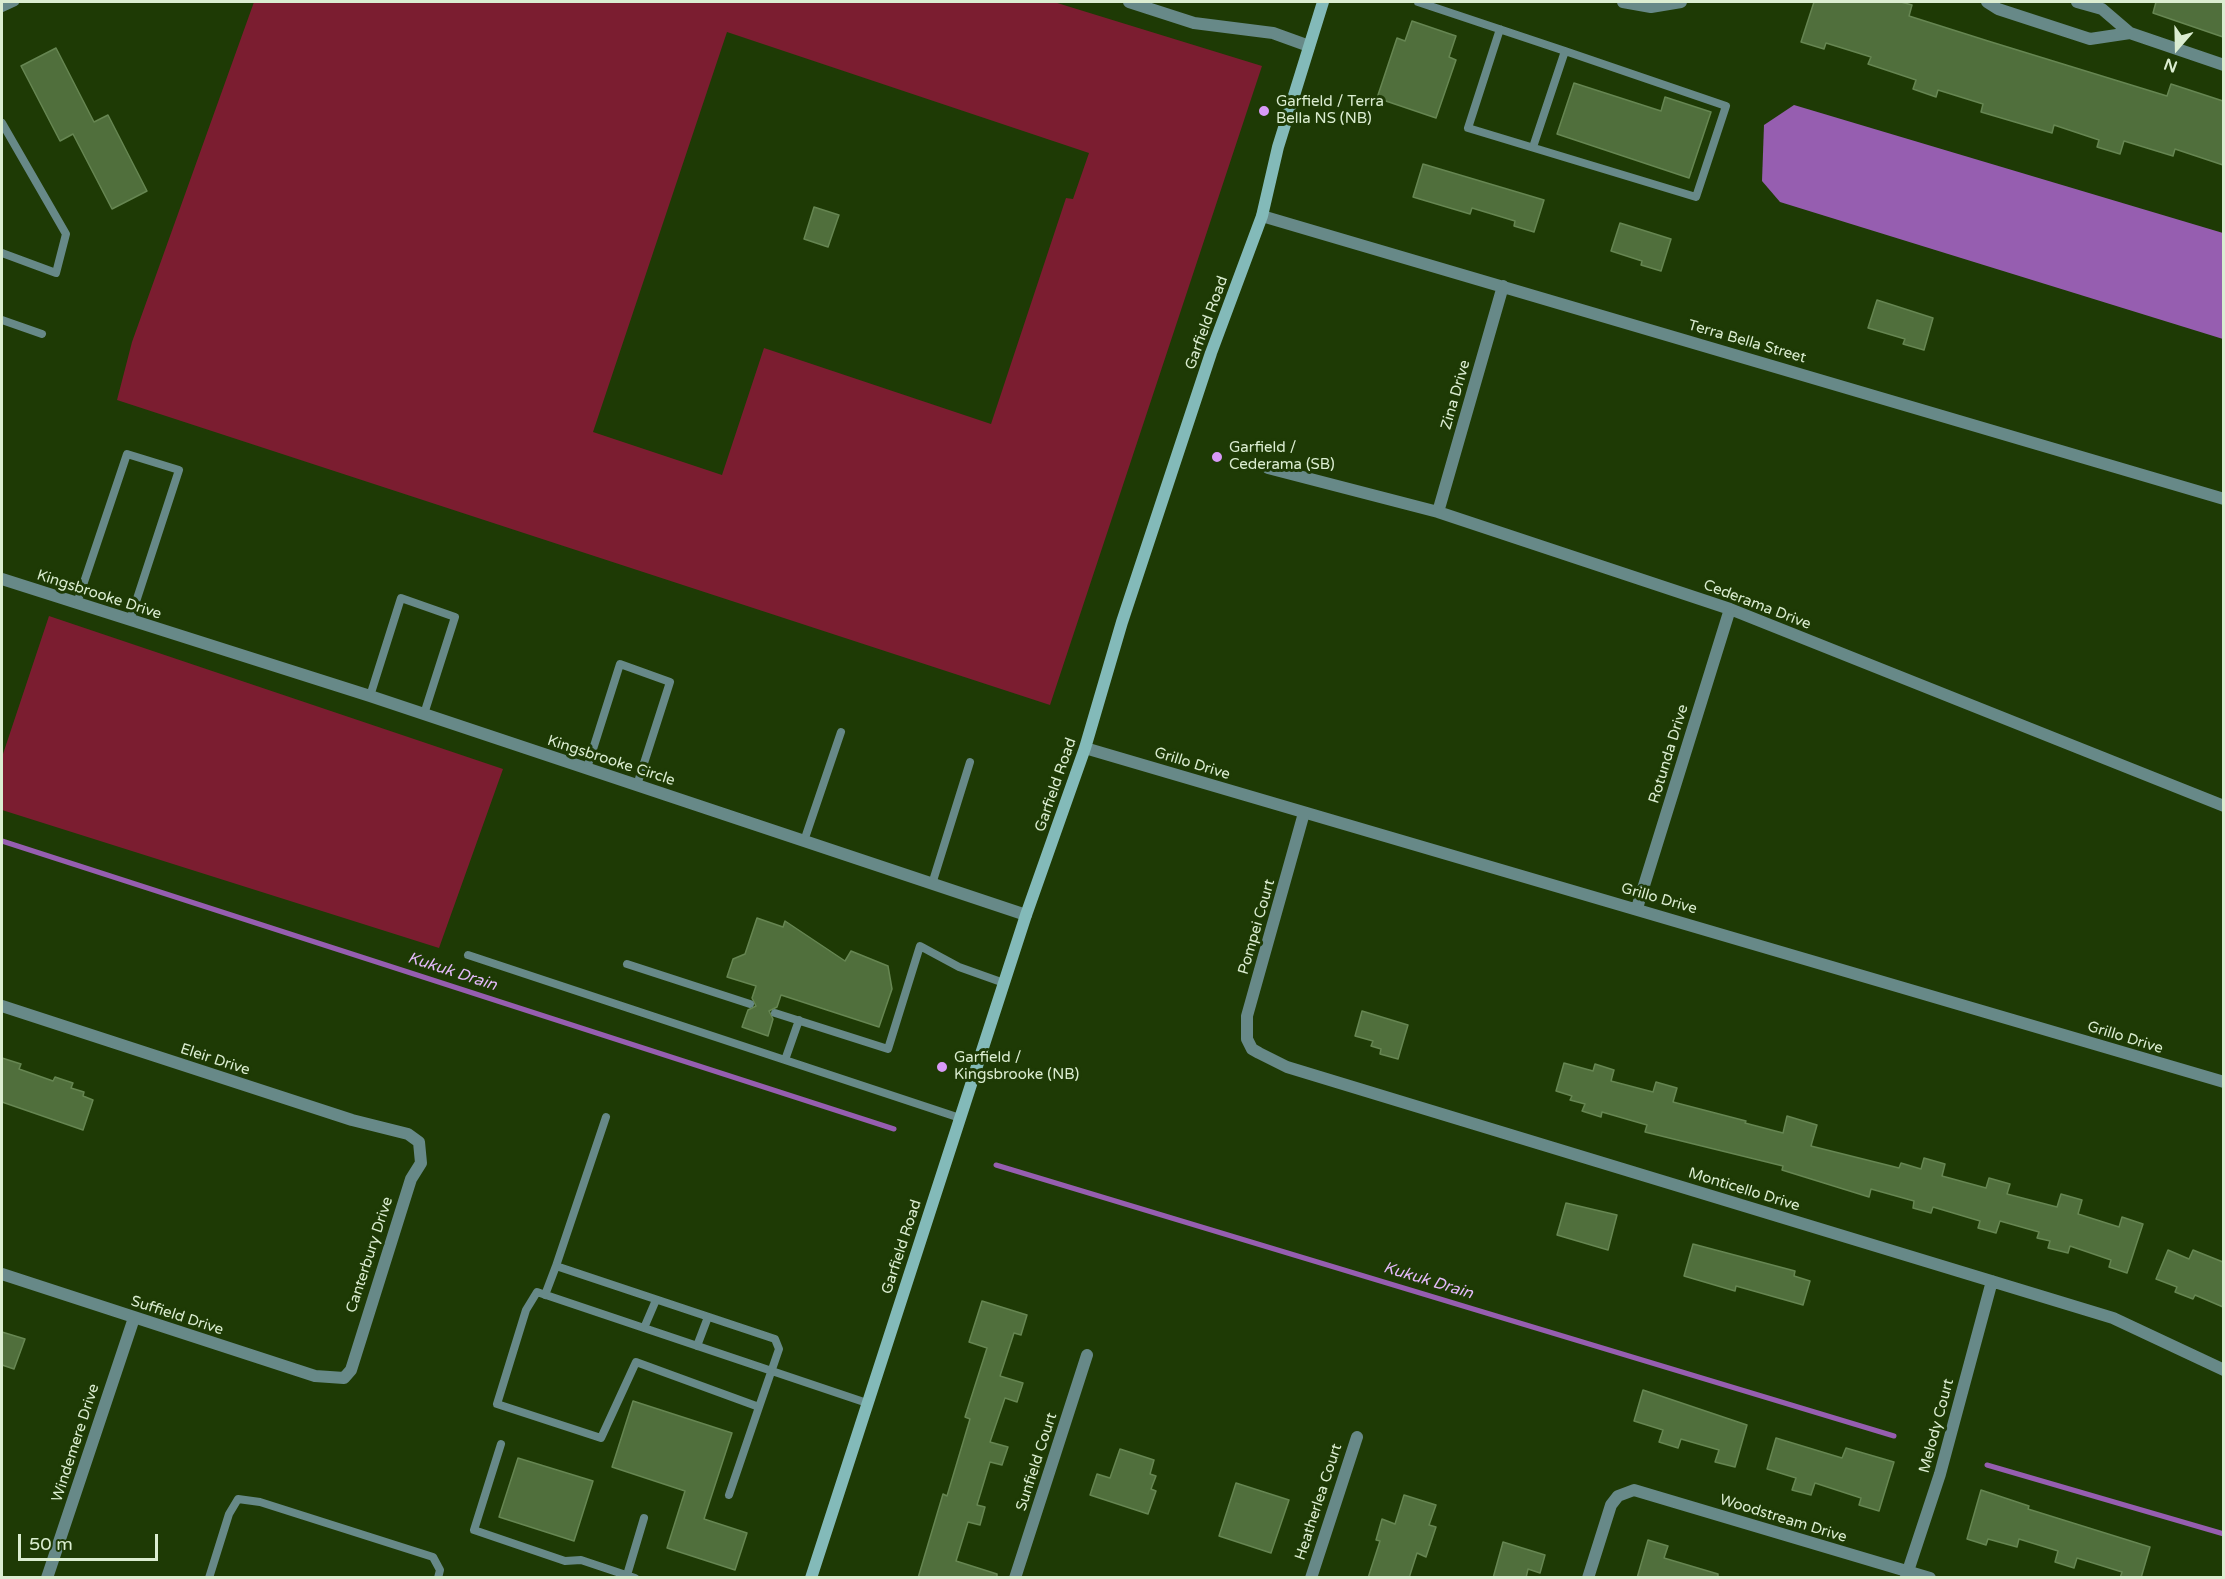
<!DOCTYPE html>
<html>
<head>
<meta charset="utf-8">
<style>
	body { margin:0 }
	#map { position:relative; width:2225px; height:1579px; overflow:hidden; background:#1e3a05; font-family:"Varela Round",sans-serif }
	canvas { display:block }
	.frame { position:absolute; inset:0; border:3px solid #dbedd1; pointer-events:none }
	.north { position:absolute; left:2147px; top:18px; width:60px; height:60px; -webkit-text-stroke:4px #1e3a05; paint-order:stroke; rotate:200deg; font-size:16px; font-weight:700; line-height:24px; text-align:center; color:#dbedd1 }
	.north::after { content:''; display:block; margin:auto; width:21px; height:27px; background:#dbedd1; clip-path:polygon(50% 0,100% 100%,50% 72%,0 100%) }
	.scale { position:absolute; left:18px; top:1534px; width:140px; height:27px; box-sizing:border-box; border:3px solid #dbedd1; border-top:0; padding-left:8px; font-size:18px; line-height:21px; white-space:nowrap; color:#dbedd1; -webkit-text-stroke:4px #1e3a05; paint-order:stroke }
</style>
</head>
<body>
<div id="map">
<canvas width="2225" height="1579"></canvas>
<div class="frame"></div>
<div class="north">N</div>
<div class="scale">50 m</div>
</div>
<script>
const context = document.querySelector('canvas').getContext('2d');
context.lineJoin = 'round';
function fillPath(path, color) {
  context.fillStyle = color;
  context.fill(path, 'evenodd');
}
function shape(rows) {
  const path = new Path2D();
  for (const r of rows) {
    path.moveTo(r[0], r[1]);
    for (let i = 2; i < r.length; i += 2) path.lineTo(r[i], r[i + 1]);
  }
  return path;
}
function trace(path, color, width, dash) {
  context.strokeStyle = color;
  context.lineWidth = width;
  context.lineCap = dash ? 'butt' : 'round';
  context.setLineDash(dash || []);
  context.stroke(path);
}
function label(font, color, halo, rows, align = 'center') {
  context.font = font + ' "Varela Round",sans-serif';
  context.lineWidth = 6;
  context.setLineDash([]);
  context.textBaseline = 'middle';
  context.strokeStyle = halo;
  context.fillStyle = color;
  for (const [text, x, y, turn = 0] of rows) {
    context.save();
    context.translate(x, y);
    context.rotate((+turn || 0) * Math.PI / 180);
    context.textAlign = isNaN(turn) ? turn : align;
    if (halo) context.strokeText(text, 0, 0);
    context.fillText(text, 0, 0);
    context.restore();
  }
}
fillPath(shape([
	[254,2,1054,2,1262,66,1050,705,117,400,132,342],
	[727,32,1089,153,1073,199,1066,198,991,424,764,348,722,475,593,432],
	[49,616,503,769,439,948,2,810,2,757]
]), '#7b1d30');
fillPath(shape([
	[1794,105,2223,233,2223,339,1780,202,1762,181,1764,125]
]), '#965eb0');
trace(shape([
	[2,841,894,1129],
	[996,1165,1894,1436],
	[1987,1465,2224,1534]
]), '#965eb0', 5);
const building = shape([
	[1814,2,1901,2,1912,5,1909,16,1988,41,2167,96,2171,84,2223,101,2223,165,2175,149,2173,156,2124,141,2120,154,2097,147,2099,140,2054,125,2052,133,1981,112,1983,104,1938,90,1936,97,1913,89,1916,80,1868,64,1871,57,1826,43,1824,49,1801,42,1814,2],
	[2156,2,2223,2,2223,37,2153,13,2156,2],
	[1412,21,1456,36,1449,57,1456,60,1436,118,1377,98,1397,38,1405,41,1412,21],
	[56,48,94,122,108,115,147,191,112,209,73,134,60,141,21,66,56,48],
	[1574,83,1661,111,1665,97,1711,112,1689,178,1557,134,1574,83],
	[1423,164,1544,200,1534,232,1514,226,1515,221,1472,208,1470,214,1413,197,1423,164],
	[814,207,839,215,828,247,804,239,814,207],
	[1620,223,1671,239,1661,271,1641,265,1642,261,1611,251,1620,223],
	[1877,300,1933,318,1924,350,1903,344,1905,339,1868,328,1877,300],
	[757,918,783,927,785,921,845,961,851,951,888,966,892,989,879,1027,781,995,777,1007,769,1011,773,1019,768,1036,742,1027,748,1010,756,1006,752,998,756,986,727,977,733,959,745,954,757,918],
	[1362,1011,1408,1025,1398,1059,1380,1054,1381,1049,1371,1046,1373,1041,1355,1036,1362,1011],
	[2,1058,21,1064,19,1069,53,1081,55,1077,73,1083,71,1088,84,1092,83,1096,93,1100,83,1130,2,1102,2,1058],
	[1564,1063,1593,1071,1595,1064,1614,1070,1611,1081,1653,1092,1656,1082,1677,1088,1673,1102,1746,1121,1745,1123,1783,1133,1787,1116,1817,1125,1811,1146,1899,1168,1901,1163,1921,1169,1924,1158,1945,1164,1942,1176,1986,1188,1989,1178,2010,1184,2007,1194,2057,1207,2061,1194,2082,1200,2078,1214,2119,1227,2122,1217,2143,1224,2127,1273,2109,1267,2111,1260,2070,1246,2068,1253,2048,1248,2050,1241,2037,1238,2039,1232,2000,1221,1996,1233,1978,1228,1980,1221,1933,1207,1931,1213,1913,1208,1914,1201,1871,1189,1869,1197,1782,1170,1783,1166,1645,1132,1647,1125,1602,1112,1601,1117,1582,1111,1585,1104,1570,1100,1572,1096,1556,1091,1564,1063],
	[1566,1203,1617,1215,1608,1250,1557,1235,1566,1203],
	[1693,1244,1795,1271,1794,1276,1810,1281,1803,1305,1736,1286,1735,1291,1684,1276,1693,1244],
	[2168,1250,2189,1259,2193,1250,2223,1262,2223,1307,2195,1295,2193,1299,2175,1292,2177,1287,2156,1279,2168,1250],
	[982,1301,1027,1315,1021,1335,1014,1333,1000,1376,1023,1383,1017,1402,1005,1398,990,1442,1008,1447,1002,1465,990,1462,977,1505,985,1507,980,1525,968,1522,956,1561,997,1574,997,1578,918,1578,943,1494,947,1496,970,1419,965,1417,987,1348,969,1342,982,1301],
	[2,1332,25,1339,14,1369,2,1365,2,1332],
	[1643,1390,1747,1425,1735,1467,1715,1462,1719,1450,1681,1439,1678,1448,1659,1442,1663,1430,1634,1421,1643,1390],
	[633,1401,732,1433,704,1519,747,1533,735,1570,667,1548,685,1491,612,1467,633,1401],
	[1776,1438,1842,1458,1846,1448,1894,1462,1879,1511,1859,1505,1861,1498,1815,1483,1811,1495,1792,1490,1796,1478,1767,1469,1776,1438],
	[1120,1449,1154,1460,1150,1474,1156,1476,1151,1489,1156,1491,1148,1514,1090,1495,1097,1474,1110,1478,1120,1449],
	[518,1458,593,1481,574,1541,499,1517,518,1458],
	[1236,1483,1289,1500,1271,1553,1219,1536,1236,1483],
	[1981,1490,2029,1506,2028,1509,2150,1547,2141,1578,2120,1578,2122,1572,2077,1558,2074,1568,2055,1562,2058,1551,2019,1539,2017,1547,1988,1539,1986,1545,1967,1539,1981,1490],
	[1404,1495,1436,1505,1429,1525,1436,1527,1426,1557,1417,1553,1409,1578,1368,1578,1380,1541,1376,1540,1382,1519,1395,1524,1404,1495],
	[1648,1540,1668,1546,1664,1558,1718,1574,1718,1578,1637,1578,1648,1540],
	[1503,1542,1545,1555,1540,1573,1528,1569,1526,1578,1493,1578,1503,1542]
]);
fillPath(building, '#506f3c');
trace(building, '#668652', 1.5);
trace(shape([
	[1418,2,1565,51,1726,106,1696,197,1468,128,1500,29],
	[2,8,15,2],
	[2,123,66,234,56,273,2,253],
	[1533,147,1565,51],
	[2,320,42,334],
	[77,603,127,454,179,470,130,620],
	[370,696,401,598,455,617,424,714],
	[587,768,620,664,670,682,637,785],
	[804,841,841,732],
	[932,884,970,762],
	[468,955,960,1118],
	[627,964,750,1004],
	[775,1013,888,1049,920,946,959,967,1004,983],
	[785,1060,799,1020],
	[606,1117,556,1266,775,1339,779,1349,759,1407],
	[545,1295,556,1266],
	[644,1328,656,1300],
	[697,1346,708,1317],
	[501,1444,474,1530,565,1561,581,1560,635,1578],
	[729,1495,759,1407,636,1362,601,1438,497,1404,526,1310,537,1292,867,1403],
	[627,1575,644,1518],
	[209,1578,229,1514,238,1499,260,1502,433,1557,440,1570,438,1578]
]), '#678988', 8);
trace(shape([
	[1129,2,1194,23,1273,33,1309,46],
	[1623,2,1651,7,1681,2],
	[1987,2,1998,9,2090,39,2130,33,2102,9,2077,2],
	[2130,33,2224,65],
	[1262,216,2224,499],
	[1268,468,1438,512,1730,609,2224,806],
	[1438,512,1503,286],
	[2,579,370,696,1026,915],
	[1085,748,2224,1082],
	[1304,813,1247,1016,1247,1039,1252,1049,1259,1053,1287,1067,2113,1318,2224,1370],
	[1637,908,1730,609],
	[2,1006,352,1120,408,1134,419,1142,421,1163,411,1179,351,1370,344,1378,315,1376,2,1274],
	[1906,1577,1940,1474,1992,1281],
	[47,1578,134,1318],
	[1015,1578,1087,1355],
	[1311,1578,1357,1437],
	[1588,1578,1611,1505,1618,1496,1634,1490,1930,1578]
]), '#678988', 12);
trace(shape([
	[811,1578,1026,915,1085,748,1122,622,1211,353,1262,216,1278,147,1323,2]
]), '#83bab9', 12);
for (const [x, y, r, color] of [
	[1264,111,6,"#d99af8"],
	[1217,457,6,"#d99af8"],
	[942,1067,6,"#d99af8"]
]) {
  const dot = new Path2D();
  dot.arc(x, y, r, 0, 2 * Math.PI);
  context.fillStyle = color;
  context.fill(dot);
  trace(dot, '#1e3a05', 2);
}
label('15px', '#dbedd1', '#1e3a05', [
	["Garfield / Terra",1276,102],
	["Bella NS (NB)",1276,119],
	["Garfield /",1229,448],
	["Cederama (SB)",1229,465],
	["Garfield /",954,1058],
	["Kingsbrooke (NB)",954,1075]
], 'left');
label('15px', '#dbedd1', '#1e3a05', [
	["Garfield Road",1207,323,-70],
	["Terra Bella Street",1747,342,16],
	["Zina Drive",1456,395,-74],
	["Kingsbrooke Drive",99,595,18],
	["Cederama Drive",1757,605,21],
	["Rotunda Drive",1669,754,-73],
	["Kingsbrooke Circle",611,761,18],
	["Grillo Drive",1192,764,17],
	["Garfield Road",1056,785,-71],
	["Grillo Drive",1659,899,16],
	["Pompei Court",1257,927,-74],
	["Grillo Drive",2125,1038,17],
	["Eleir Drive",215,1060,18],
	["Monticello Drive",1744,1190,17],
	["Garfield Road",902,1247,-72],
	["Canterbury Drive",370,1255,-72],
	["Suffield Drive",177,1316,18],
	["Melody Court",1937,1426,-75],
	["Windemere Drive",76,1443,-72],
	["Sunfield Court",1037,1462,-72],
	["Heatherlea Court",1319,1502,-72],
	["Woodstream Drive",1783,1519,17]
]);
label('italic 16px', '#e3b9f9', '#1e3a05', [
	["Kukuk Drain",452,972,18],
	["Kukuk Drain",1428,1281,17]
]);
</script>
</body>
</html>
